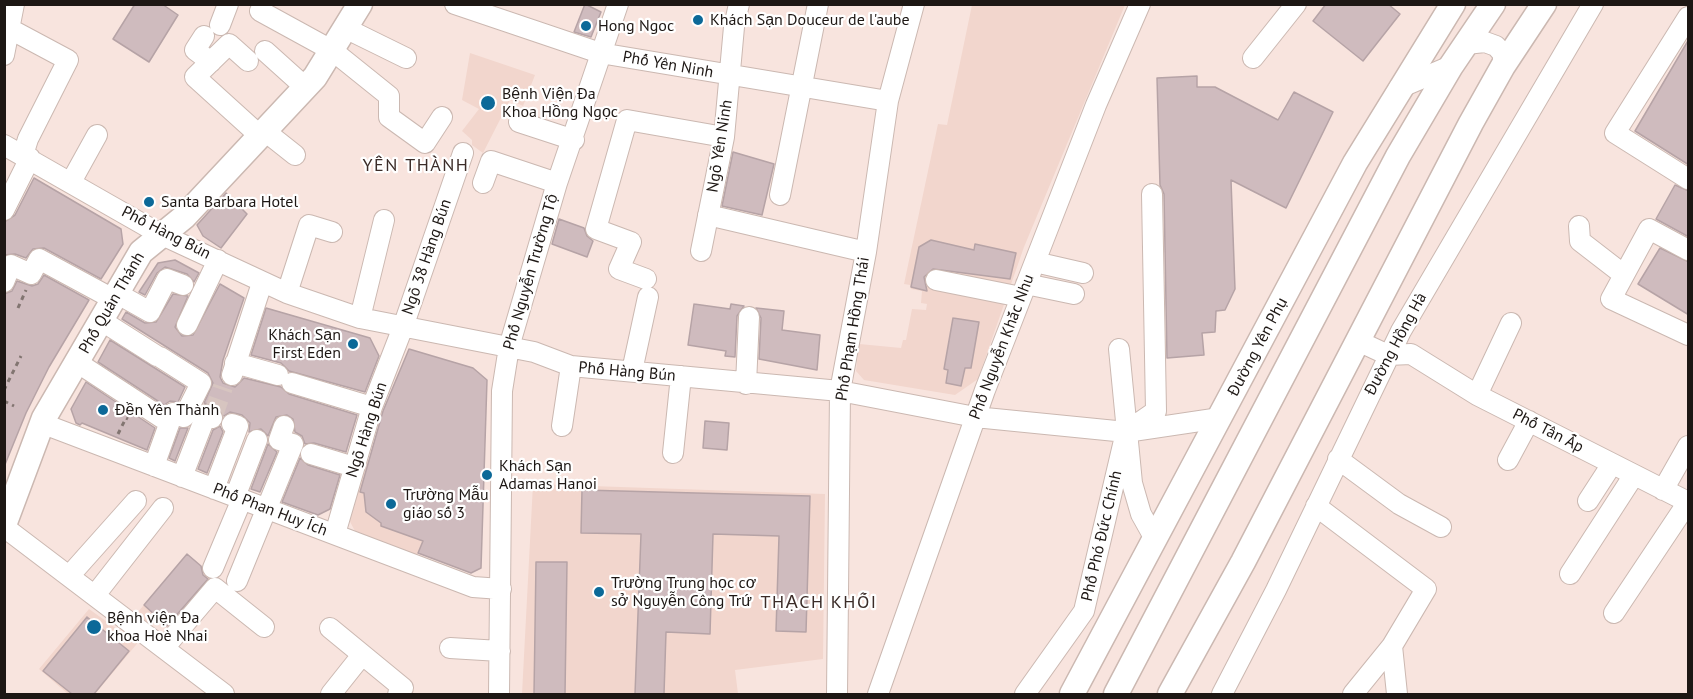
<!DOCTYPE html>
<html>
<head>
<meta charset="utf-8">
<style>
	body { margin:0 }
	#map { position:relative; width:1693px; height:699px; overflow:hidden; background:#f8e4de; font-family:"PT Sans",sans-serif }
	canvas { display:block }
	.frame { position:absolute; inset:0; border:6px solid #1d1714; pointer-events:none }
</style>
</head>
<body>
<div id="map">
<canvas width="1693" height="699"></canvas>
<div class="frame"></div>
</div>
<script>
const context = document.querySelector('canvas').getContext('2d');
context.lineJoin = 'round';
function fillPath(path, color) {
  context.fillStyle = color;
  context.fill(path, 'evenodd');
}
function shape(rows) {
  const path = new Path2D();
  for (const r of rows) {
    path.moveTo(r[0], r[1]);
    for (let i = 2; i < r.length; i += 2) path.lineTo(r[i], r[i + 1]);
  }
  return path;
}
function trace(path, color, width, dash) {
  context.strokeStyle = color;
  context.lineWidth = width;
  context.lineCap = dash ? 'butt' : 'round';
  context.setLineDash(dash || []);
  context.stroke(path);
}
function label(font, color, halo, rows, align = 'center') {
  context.font = font + ' "PT Sans",sans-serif';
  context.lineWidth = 4.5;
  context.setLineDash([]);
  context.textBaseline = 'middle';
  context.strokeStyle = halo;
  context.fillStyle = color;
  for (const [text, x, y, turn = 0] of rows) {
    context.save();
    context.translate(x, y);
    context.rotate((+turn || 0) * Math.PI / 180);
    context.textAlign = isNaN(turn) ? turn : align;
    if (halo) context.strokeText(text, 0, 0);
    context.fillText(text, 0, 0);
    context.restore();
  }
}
fillPath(shape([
	[972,5,1125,5,1024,247,978,379,955,395,864,380,856,371,859,344,901,348,903,340,906,340,912,309,926,310,927,304,921,303,922,291,911,289,910,285,904,284,938,124,947,125],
	[470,53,535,75,523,106,510,100,483,153,472,145,472,140,462,131,479,109,462,100],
	[363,458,437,481,425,536,417,556,356,533,347,516],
	[533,484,825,494,823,659,735,670,738,694,522,694],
	[187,554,213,576,168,632,156,621,95,694,68,694,39,669,89,609,121,632]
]), '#f2d6cd');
const building = shape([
	[135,4,162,4,178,15,149,62,113,39,135,4],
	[585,4,601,12,591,37,574,32,585,4],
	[1326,4,1388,4,1400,14,1363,61,1313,21,1326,4],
	[1689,39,1689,165,1635,131,1689,39],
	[1197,76,1197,87,1215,87,1278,120,1294,92,1333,112,1286,208,1231,180,1235,289,1225,310,1216,311,1215,332,1202,333,1204,355,1167,358,1164,194,1160,185,1157,78,1197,76],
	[733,152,774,164,762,215,722,206,733,152],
	[34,178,121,229,123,244,101,279,44,248,33,249,26,258,15,254,4,255,4,222,15,215,34,178],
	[1675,185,1689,191,1689,237,1656,219,1675,185],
	[226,193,247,214,221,248,203,236,197,225,226,193],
	[559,219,584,228,587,236,593,241,587,257,552,244,559,219],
	[931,240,974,250,975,244,1016,253,1010,279,933,269,924,277,927,291,911,287,919,247,931,240],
	[1660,248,1689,262,1689,315,1638,284,1660,248],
	[175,260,199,273,194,282,187,274,165,267,157,273,145,295,139,292,158,263,175,260],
	[44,275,89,300,49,367,26,413,4,467,4,294,12,291,17,281,32,286,38,284,44,275],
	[220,284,244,298,223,360,220,377,223,383,235,387,244,378,281,387,289,394,357,415,346,452,314,443,305,444,302,436,295,432,293,419,287,415,276,417,268,436,261,429,249,432,250,423,242,415,230,412,224,416,217,407,204,403,213,383,208,373,122,319,126,312,145,323,156,322,173,294,188,296,175,327,182,336,193,335,220,284],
	[694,304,730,309,731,304,744,306,737,316,735,357,725,356,726,351,688,345,694,304],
	[266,308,370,338,379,356,365,392,289,371,281,363,251,355,266,308],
	[756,308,784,311,782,330,820,335,817,370,759,359,761,318,756,308],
	[953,318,979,322,971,368,965,368,961,386,946,383,948,370,944,369,953,318],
	[110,340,185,387,178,402,170,401,164,405,98,362,110,340],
	[409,349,473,368,487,380,481,568,471,573,418,553,423,541,381,526,381,523,366,512,364,493,360,492,383,411,409,349],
	[86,382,155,428,147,450,82,423,80,425,76,423,71,409,86,382],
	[705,421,729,423,727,450,703,448,705,421],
	[220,426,223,432,207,473,198,469,213,430,220,426],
	[180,428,188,428,175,461,169,458,180,428],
	[268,444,277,452,260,492,251,489,268,444],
	[300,458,308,465,340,475,330,509,318,515,282,502,300,458],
	[582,490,810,496,806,632,776,631,779,536,713,534,710,634,666,632,664,694,635,694,641,534,581,533,582,490],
	[187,554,201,566,203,575,208,579,167,626,144,605,187,554],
	[536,562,567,562,565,694,534,694,536,562],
	[87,617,129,651,94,694,72,694,43,671,87,617]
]);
fillPath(building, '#cfbbbe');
trace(building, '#b6a3a6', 1.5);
trace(shape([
	[212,418,223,387]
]), '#d7c5c0', 20, [20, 10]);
const minor = shape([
	[455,4,600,53,888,101],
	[260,11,333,51,389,96,389,117,425,143,442,117],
	[1688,17,1615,133,1688,179],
	[220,25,228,4],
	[10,29,68,60,28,139,23,155],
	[347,29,406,58],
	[204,36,195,50,211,62],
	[1466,44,1485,42,1496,46,1503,54,1503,66],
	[265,51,305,87],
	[4,55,14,4],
	[1253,58,1296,4],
	[248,61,229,44,195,77,259,135],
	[1399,88,1451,66],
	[519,122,574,140],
	[266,132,295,155],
	[4,145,160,234,287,293,360,318,534,352,571,366,840,391,975,417,1126,432,1220,418],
	[71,182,97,135],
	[483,183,491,161,557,183],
	[780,195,818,4],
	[4,210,30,158],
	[708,215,866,252],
	[1579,226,1580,241,1624,275],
	[1688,250,1649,229,1611,299,1688,335],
	[701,251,724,137,734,27,739,4],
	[1035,262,1083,273],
	[646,279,619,269,631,242,596,229,627,120,724,137],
	[936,280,1021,297],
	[4,282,11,265,31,274,39,259,113,299],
	[1026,284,1074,294],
	[287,293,309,225,332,232],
	[118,294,150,312,167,279,183,285],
	[360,318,384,220],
	[102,321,157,356],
	[187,325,218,260],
	[1358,341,1388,355,1411,354,1477,395,1688,502],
	[1119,349,1132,483,1141,514,1155,539],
	[78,363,162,418],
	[235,363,278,375],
	[632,371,648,297],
	[232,375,262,283],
	[292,383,372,407],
	[746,384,749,317],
	[1477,395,1511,323],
	[41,423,473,587,501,589],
	[562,426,571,366],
	[1130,429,1156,411,1152,194],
	[673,453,681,376],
	[311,454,354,467],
	[1338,459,1399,504,1441,527],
	[1508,460,1529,421],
	[154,466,173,413,184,417,201,383,160,357],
	[182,477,206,415,212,418],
	[214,489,238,426,232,424],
	[1663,490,1688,446],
	[235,497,257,440],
	[1588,501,1612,464],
	[1316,506,1426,589,1392,646,1397,694],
	[4,527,224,694],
	[335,534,372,407,403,327,463,153],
	[213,568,242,499],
	[1570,574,1634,475],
	[70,575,136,501],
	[237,581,293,444,279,440,284,426],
	[95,595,163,508],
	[1614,613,1688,502],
	[330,628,403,688,398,694],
	[164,648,215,588,264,627],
	[450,648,500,651],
	[331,694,362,655],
	[499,694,502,391,509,347,557,183,618,4],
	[837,694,840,391,866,252,888,101,914,4],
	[878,694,985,390,1096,105,1140,4],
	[1025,694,1084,611,1126,432],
	[1222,694,1276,590,1401,331,1593,4],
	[1353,694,1392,646]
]);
const major = shape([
	[4,525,44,418,141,252,184,217,315,77,360,4],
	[1072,694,1355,163,1453,4],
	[1116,694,1398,156,1451,66,1493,4],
	[1170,694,1243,562,1471,123,1503,66,1544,4]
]);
trace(minor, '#cbb8b1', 22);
trace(major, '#cbb8b1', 27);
trace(shape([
	[18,308,26,290],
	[4,390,21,356],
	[4,401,14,406],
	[118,434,126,418,128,419]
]), '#827571', 3, [4.5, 4.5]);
trace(minor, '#fff', 20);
trace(major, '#fff', 24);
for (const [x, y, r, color] of [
	[698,20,6,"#0c6998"],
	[586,26,6,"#0c6998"],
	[488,103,8,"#0c6998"],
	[149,202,6,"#0c6998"],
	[353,344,6,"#0c6998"],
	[103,410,6,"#0c6998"],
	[487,475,6,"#0c6998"],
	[391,504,6,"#0c6998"],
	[599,592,6,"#0c6998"],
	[94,627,8,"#0c6998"]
]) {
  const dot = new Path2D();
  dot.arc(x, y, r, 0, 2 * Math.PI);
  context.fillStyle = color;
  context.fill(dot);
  trace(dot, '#fff', 2);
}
label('16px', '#1d1714', '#fff', [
	["Khách Sạn Douceur de l'aube",710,20],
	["Hong Ngoc",598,26],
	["Bệnh Viện Đa",502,94],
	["Khoa Hồng Ngọc",502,112],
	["Santa Barbara Hotel",161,202],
	["Khách Sạn",341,335,"right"],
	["First Eden",341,353,"right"],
	["Đền Yên Thành",115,410],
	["Khách Sạn",499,466],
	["Adamas Hanoi",499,484],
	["Trường Mẫu",403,495],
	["giáo số 3",403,513],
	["Trường Trung học cơ",611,583],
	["sở Nguyễn Công Trứ",611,601],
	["Bệnh viện Đa",107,618],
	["khoa Hoè Nhai",107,636]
], 'left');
label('16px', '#1d1714', '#fff', [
	["Phố Yên Ninh",668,65,10],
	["Ngõ Yên Ninh",720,146,-81],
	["Phố Hàng Bún",166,233,27],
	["Ngõ 38 Hàng Bún",427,257,-71],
	["Phố Nguyễn Trường Tộ",531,272,-74],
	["Phố Quán Thánh",112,303,-60],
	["Phố Phạm Hồng Thái",853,329,-81],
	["Đường Hồng Hà",1396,344,-62],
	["Phố Nguyễn Khắc Nhu",1002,347,-69],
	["Đường Yên Phụ",1258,347,-62],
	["Phố Hàng Bún",627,372,5],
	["Ngõ Hàng Bún",367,430,-72],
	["Phố Tân Ấp",1548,431,27],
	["Phố Phan Huy Ích",270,510,21],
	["Phố Phó Đức Chính",1102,536,-77]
]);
context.letterSpacing = '1.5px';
label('18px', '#3b2c28', '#fff', [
	["YÊN THÀNH",416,166],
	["THẠCH KHỐI",819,603]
]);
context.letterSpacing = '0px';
</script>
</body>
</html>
